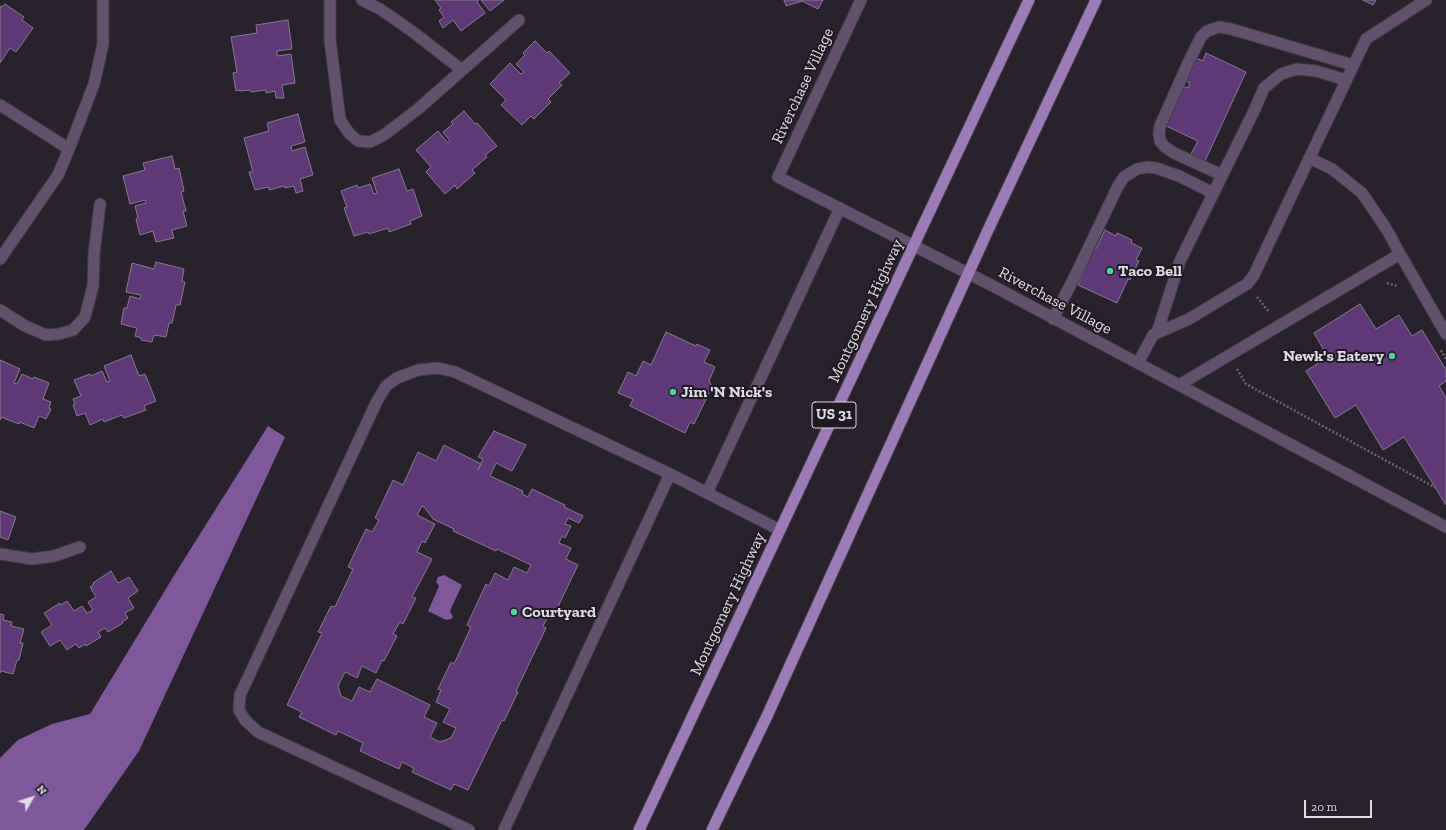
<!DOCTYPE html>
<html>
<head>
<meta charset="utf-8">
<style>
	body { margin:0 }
	#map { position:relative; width:1446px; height:830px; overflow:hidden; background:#28222d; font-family:"Zilla Slab",serif }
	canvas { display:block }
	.north { position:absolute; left:12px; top:778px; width:40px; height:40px; -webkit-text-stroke:3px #1e1923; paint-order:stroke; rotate:51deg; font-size:11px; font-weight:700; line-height:16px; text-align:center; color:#e0dce3 }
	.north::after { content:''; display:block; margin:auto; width:14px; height:18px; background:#e0dce3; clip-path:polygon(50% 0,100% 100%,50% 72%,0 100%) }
	.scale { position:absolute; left:1304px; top:800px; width:68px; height:18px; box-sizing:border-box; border:2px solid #e0dce3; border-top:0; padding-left:5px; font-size:12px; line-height:14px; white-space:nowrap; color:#e0dce3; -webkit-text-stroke:3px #1e1923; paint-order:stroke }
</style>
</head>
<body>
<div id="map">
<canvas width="1446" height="830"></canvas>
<div class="north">N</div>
<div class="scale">20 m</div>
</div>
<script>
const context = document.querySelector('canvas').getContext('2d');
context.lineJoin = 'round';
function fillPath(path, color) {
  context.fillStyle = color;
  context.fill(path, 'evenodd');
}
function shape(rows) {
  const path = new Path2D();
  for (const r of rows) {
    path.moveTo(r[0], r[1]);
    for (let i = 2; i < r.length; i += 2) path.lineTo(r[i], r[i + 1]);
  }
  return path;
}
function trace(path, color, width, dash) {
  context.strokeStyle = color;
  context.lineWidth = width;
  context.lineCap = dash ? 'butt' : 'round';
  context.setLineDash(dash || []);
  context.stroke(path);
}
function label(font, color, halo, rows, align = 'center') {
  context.font = font + ' "Zilla Slab",serif';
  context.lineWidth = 4;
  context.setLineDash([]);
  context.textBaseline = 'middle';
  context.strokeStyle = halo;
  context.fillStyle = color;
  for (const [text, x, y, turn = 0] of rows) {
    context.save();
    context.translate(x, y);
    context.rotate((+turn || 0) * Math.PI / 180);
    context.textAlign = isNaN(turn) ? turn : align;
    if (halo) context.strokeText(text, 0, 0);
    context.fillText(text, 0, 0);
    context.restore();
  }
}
fillPath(shape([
	[268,426,285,437,139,751,84,830,0,830,0,758,18,740,52,724,90,714,178,569],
	[444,575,462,585,450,611,453,617,451,619,446,620,428,611,439,586,436,582,438,577]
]), '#7f589b');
const building = shape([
	[435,0,479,0,477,2,485,13,461,31,453,20,443,28,439,21,444,17,439,10,441,8,435,0],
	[481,0,504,0,490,11,481,0],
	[784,0,823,0,818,9,802,1,786,6,784,0],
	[1363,0,1376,0,1373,5,1363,0],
	[5,4,24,17,22,20,33,28,16,52,10,48,0,63,0,6,2,7,5,4],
	[288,20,292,49,277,51,277,56,291,54,295,83,282,85,284,98,276,98,275,91,266,93,266,90,251,92,250,90,240,91,240,90,236,91,233,73,237,72,231,37,257,33,256,25,288,20],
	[535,41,547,53,549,51,570,73,559,83,562,85,548,99,551,102,534,119,531,116,522,125,501,105,506,100,490,84,510,63,521,74,524,72,516,64,525,55,523,53,535,41],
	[1206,53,1246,72,1205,161,1191,154,1198,141,1164,125,1182,86,1188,88,1190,83,1186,81,1196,58,1203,61,1206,53],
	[464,111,475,124,477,123,497,146,485,155,487,157,472,170,475,173,457,189,455,185,445,194,426,172,431,167,416,150,438,131,448,143,450,141,443,132,453,124,451,122,464,111],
	[298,114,305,142,291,146,292,151,305,147,313,175,300,179,303,191,296,193,294,186,285,188,284,186,269,190,269,187,255,190,249,172,253,172,244,138,269,131,267,123,298,114],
	[172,156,175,169,179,168,184,191,181,192,186,211,183,211,187,226,172,230,174,238,156,242,153,231,140,235,136,219,138,218,135,206,146,203,145,200,130,204,123,176,145,170,143,163,172,156],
	[399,169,407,191,413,189,422,216,410,221,411,224,389,232,388,228,369,234,368,232,354,236,344,208,347,207,341,191,357,185,358,188,370,184,374,194,377,193,372,178,399,169],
	[1105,230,1116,236,1117,233,1132,240,1131,243,1142,248,1136,260,1139,261,1130,280,1128,279,1117,303,1078,285,1094,248,1096,249,1105,230],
	[156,262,184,269,182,281,185,282,180,305,176,305,172,323,169,323,166,337,154,335,152,342,141,340,141,338,135,336,137,328,121,324,124,308,127,308,130,296,140,299,141,295,126,292,132,263,154,269,156,262],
	[1360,304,1376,329,1399,315,1412,336,1422,330,1446,370,1446,381,1439,386,1446,398,1446,505,1404,437,1383,450,1356,405,1335,418,1306,371,1328,357,1314,333,1360,304],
	[666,332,696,346,697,344,710,350,704,362,715,367,709,381,712,387,694,424,690,422,685,433,630,406,633,399,618,393,628,372,636,376,643,361,651,365,666,332],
	[131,355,139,376,145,374,156,401,144,406,146,410,124,418,122,415,104,422,103,419,90,425,85,413,77,416,73,405,75,404,73,399,81,396,74,380,90,374,91,376,102,371,107,382,110,381,104,366,131,355],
	[0,360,20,369,14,383,17,384,22,374,33,379,34,377,49,383,43,399,51,402,49,408,51,409,46,419,39,416,34,428,20,422,19,424,1,417,0,420,0,360],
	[494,431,526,445,512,471,496,463,490,476,523,491,522,494,528,497,532,489,565,505,564,507,583,516,579,523,568,518,565,524,571,526,565,538,562,536,559,543,571,548,566,559,578,565,552,619,548,617,543,626,546,628,516,691,518,692,504,721,502,720,468,790,454,784,451,790,412,772,414,768,402,762,399,769,360,751,363,743,338,731,336,735,299,717,302,712,287,705,322,633,318,632,331,606,335,607,353,569,348,567,366,529,372,532,379,520,375,518,393,480,403,485,418,452,436,461,444,445,481,464,478,470,483,459,478,457,494,431],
	[422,506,425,508,433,519,454,529,453,531,496,551,497,549,531,565,527,573,514,567,508,580,495,573,489,586,486,584,467,625,471,627,454,664,451,662,438,689,441,690,436,702,450,709,443,722,456,728,451,738,440,742,430,737,437,723,424,717,430,705,377,679,370,692,359,687,352,701,341,696,338,686,345,672,357,678,362,666,376,673,382,660,384,661,397,636,393,634,400,622,403,624,416,598,412,597,432,559,417,552,422,541,425,543,435,524,417,515,422,506],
	[0,511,16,517,8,540,0,537,0,511],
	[111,571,118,583,129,577,138,591,128,598,134,608,125,613,128,618,122,622,123,623,108,632,105,628,98,632,101,637,86,646,85,644,79,648,76,644,67,650,60,640,50,646,41,632,52,625,44,613,60,603,61,605,67,601,74,611,82,606,87,613,93,610,88,602,96,597,90,587,94,584,93,583,111,571],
	[0,614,4,615,3,620,12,622,11,626,24,629,20,643,23,643,19,660,17,660,13,674,1,671,0,673,0,614]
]);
fillPath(building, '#5f3878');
trace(building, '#837c89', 1);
const service = shape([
	[861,0,778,177,991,285,1179,385,1400,254,1446,334],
	[1346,80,1316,71,1297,69,1281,74,1264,88,1254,111,1180,261,1157,333,1189,319,1247,284,1254,275,1269,243,1366,39,1426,0],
	[1309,158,1332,169,1362,193,1387,230,1400,254],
	[1222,175,1174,153,1165,147,1160,141,1159,134,1160,126,1189,61,1201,37,1207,31,1219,27,1231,29,1353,65],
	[1053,319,1077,272,1118,186,1124,177,1137,169,1147,167,1156,168,1179,176,1213,193],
	[1138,363,1153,335,1157,333],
	[1179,385,1446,527],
	[780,530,707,493,840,208],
	[469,830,258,732,245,720,239,710,240,695,377,401,386,386,397,378,418,370,438,368,455,372,670,474],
	[504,830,670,474,707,493]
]);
const minor = shape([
	[330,0,330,40,340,120,349,133,358,141,370,142,384,135,418,109,519,20],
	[362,0,380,9,413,32,462,70],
	[0,105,69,149],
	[0,259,58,175,69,149,94,84,103,44,103,0],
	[0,310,25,326,46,335,59,334,73,330,85,317,93,286,94,254,100,204],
	[0,554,32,559,54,556,80,547]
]);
const primary = shape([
	[639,830,1029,0],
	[712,830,767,716,989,228,1096,0]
]);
trace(service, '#423c46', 13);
trace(minor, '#423c46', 13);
trace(primary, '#423c46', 13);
trace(shape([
	[1387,283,1397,286],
	[1257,297,1269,312],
	[1441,350,1446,359],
	[1237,369,1246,384,1436,488]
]), '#69646e', 2.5, [2, 2]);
trace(service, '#61516d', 11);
trace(minor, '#61516d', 11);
trace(primary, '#9d7bb6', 11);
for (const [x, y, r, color] of [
	[1110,271,4,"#50d398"],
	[1392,356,4,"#50d398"],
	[673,392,4,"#50d398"],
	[514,612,4,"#50d398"]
]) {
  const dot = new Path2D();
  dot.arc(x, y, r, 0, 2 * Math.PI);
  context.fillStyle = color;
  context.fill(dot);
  trace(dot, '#1e1923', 1.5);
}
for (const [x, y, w] of [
	[834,415,44]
]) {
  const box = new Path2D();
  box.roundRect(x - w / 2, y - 13, w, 26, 3);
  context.fillStyle = '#1e1923';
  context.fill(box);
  trace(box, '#e0dce3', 1);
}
label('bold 15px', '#e0dce3', null, [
	["US 31",834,415]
]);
label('16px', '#e0dce3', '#1e1923', [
	["Riverchase Village",803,86,-65],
	["Riverchase Village",1055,301,28],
	["Montgomery Highway",866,311,-65],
	["Montgomery Highway",728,604,-65]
]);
label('bold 16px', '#e0dce3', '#1e1923', [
	["Taco Bell",1118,271],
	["Newk's Eatery",1384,356,"right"],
	["Jim 'N Nick's",681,392],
	["Courtyard",522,612]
], 'left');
</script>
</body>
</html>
